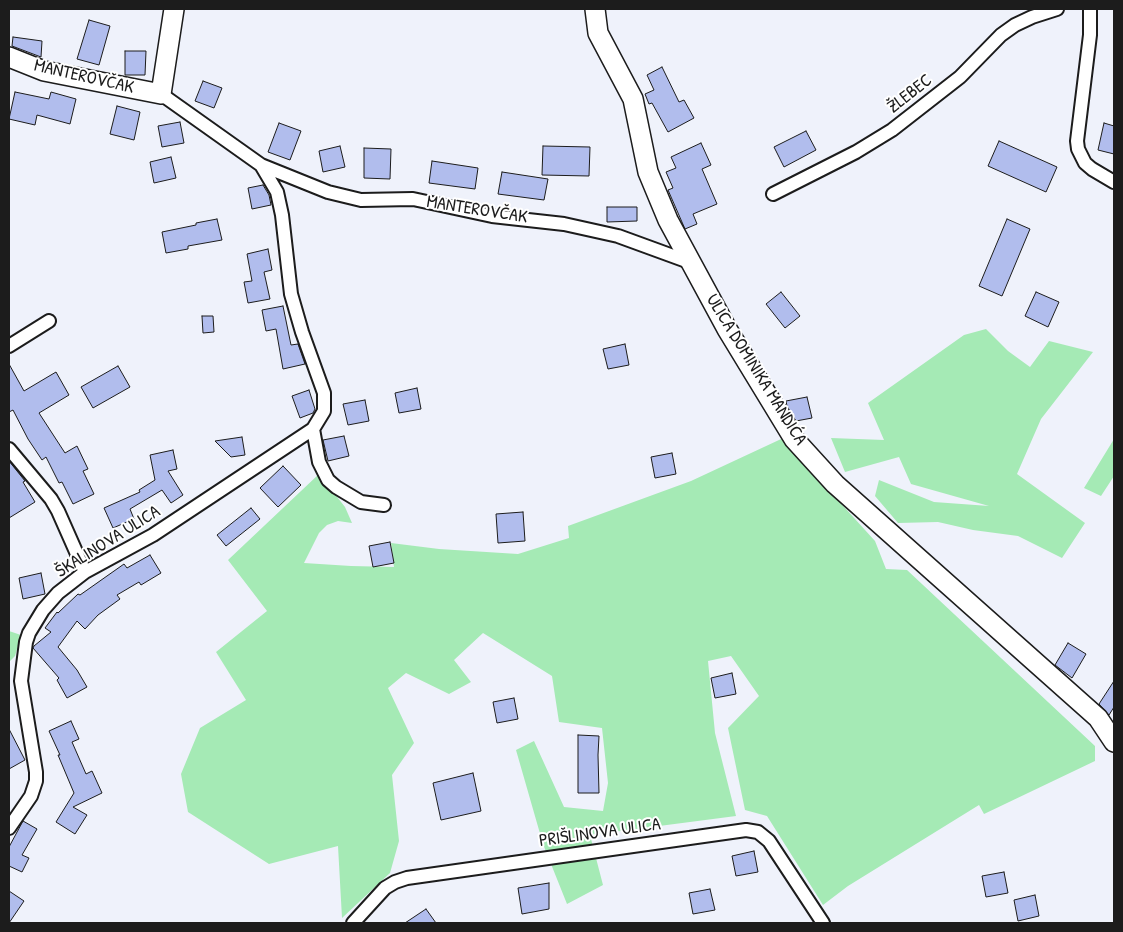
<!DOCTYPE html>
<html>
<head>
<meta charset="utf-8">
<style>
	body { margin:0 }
	#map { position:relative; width:1123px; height:932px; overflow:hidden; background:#eff2fb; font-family:"Patrick Hand",sans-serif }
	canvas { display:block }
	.frame { position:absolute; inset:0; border:10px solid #1c1c1c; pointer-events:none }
</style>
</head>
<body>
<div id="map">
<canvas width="1123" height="932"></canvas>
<div class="frame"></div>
</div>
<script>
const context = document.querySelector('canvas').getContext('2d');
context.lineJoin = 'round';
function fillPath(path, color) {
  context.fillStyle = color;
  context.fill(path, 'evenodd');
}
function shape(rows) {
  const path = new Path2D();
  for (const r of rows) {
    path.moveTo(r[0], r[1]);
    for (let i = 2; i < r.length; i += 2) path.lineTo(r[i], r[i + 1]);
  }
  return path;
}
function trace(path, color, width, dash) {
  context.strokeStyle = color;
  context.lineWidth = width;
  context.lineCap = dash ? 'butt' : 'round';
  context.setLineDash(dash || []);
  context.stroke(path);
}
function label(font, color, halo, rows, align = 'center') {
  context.font = font + ' "Patrick Hand",sans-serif';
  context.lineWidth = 4;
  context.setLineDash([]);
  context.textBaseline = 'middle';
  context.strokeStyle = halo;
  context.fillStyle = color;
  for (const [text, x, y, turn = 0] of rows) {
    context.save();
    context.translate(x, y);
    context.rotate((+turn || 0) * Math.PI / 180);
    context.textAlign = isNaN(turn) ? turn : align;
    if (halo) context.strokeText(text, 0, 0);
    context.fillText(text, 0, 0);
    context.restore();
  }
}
fillPath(shape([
	[986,329,1008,351,1030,367,1049,341,1093,352,1041,419,1017,474,1085,523,1062,558,1018,536,973,530,938,522,898,523,875,496,879,480,934,502,989,506,911,484,899,457,845,472,831,438,884,440,868,403,964,335],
	[794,433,796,454,875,541,886,569,907,570,1095,746,1095,761,984,814,979,805,848,886,823,905,767,816,745,810,728,728,759,696,731,656,708,661,715,733,736,816,590,835,603,885,567,904,543,844,516,750,534,741,564,807,603,811,608,783,602,728,559,722,552,676,483,633,454,660,471,682,449,694,406,673,388,688,414,743,392,775,399,841,390,873,342,918,338,846,269,864,188,812,181,774,200,728,246,700,216,652,267,611,228,560,319,474,345,507,352,523,338,521,327,525,319,533,304,563,351,566,394,567,391,543,439,549,518,554,569,538,568,526,691,481],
	[1114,439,1114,476,1101,496,1084,488],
	[9,631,21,635,15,656,9,662]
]), '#a5eab5');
const building = shape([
	[89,20,110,26,99,65,77,59,89,20],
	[13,37,42,41,41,57,12,46,13,37],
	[125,51,146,51,145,75,125,75,125,51],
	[662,67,679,102,684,100,694,118,668,132,652,103,649,104,645,94,654,90,647,75,662,67],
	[203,81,222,88,214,108,195,101,203,81],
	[15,92,49,99,51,92,76,99,70,124,37,115,35,125,9,119,15,92],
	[117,106,140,112,134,140,110,134,117,106],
	[180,122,184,143,162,147,158,126,180,122],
	[279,123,301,131,290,160,268,152,279,123],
	[1104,123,1114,126,1114,154,1098,150,1104,123],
	[806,131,816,150,784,167,774,147,806,131],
	[999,141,1057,167,1046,192,988,166,999,141],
	[701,143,711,165,702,169,717,204,693,214,697,224,685,229,668,190,673,188,666,172,676,168,671,157,701,143],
	[340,146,345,167,323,172,319,151,340,146],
	[543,146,590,147,589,176,542,175,543,146],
	[364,148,391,149,390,179,364,178,364,148],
	[171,157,176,178,154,183,150,162,171,157],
	[432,161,478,168,475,189,429,183,432,161],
	[502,172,548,179,544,200,498,194,502,172],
	[263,185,269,195,271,205,252,209,248,188,263,185],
	[607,207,637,207,637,221,607,222,607,207],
	[217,219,222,240,188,246,188,249,166,253,162,232,196,225,196,223,217,219],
	[1007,219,1030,229,1002,296,979,286,1007,219],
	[268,249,272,270,264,272,270,299,248,303,244,282,252,281,247,254,268,249],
	[781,292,800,316,785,328,766,304,781,292],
	[1036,292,1059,302,1048,327,1025,316,1036,292],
	[283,306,291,345,298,344,305,364,283,369,276,329,266,331,262,310,283,306],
	[202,316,213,316,214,332,203,333,202,316],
	[625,344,629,365,608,369,603,349,625,344],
	[9,364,24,391,56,372,69,395,39,413,65,453,77,446,88,469,83,471,94,494,73,504,62,482,59,483,46,457,42,460,28,439,13,410,9,412,9,364],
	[118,366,130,387,93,408,81,387,118,366],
	[417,388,421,409,399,413,395,393,417,388],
	[309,390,315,409,313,413,300,418,292,396,309,390],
	[807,397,812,418,796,421,787,406,786,401,807,397],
	[365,400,369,421,348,425,343,404,365,400],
	[344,436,349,456,328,461,323,440,344,436],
	[242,437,245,455,231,457,215,441,242,437],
	[173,450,177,469,168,471,183,495,171,503,162,490,130,509,134,519,113,528,104,508,140,492,139,490,155,480,150,455,173,450],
	[672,453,676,474,655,478,651,457,672,453],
	[9,461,25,481,23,482,35,502,9,518,9,461],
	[283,466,301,485,278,507,260,488,283,466],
	[251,508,260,519,226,546,217,535,251,508],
	[523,512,525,541,498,543,496,514,523,512],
	[390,542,394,563,373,567,369,546,390,542],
	[150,555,161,573,141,585,139,582,117,595,120,599,98,615,85,629,77,621,58,647,77,670,87,687,67,698,57,680,59,678,33,648,34,646,51,632,45,628,57,612,58,613,78,594,80,595,124,564,127,568,150,555],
	[41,573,45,594,23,599,19,578,41,573],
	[1068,643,1086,654,1072,678,1055,665,1068,643],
	[732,673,736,694,715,698,711,678,732,673],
	[1114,681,1114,707,1109,715,1099,704,1114,681],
	[514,698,518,719,497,723,493,702,514,698],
	[71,721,79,739,72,742,86,774,92,771,102,793,73,807,87,815,75,834,56,822,74,793,58,755,60,755,49,731,71,721],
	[9,729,25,760,9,769,9,729],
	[578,735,599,736,598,755,599,793,578,793,578,735],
	[473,773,481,811,441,820,433,783,473,773],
	[23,821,37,829,22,855,29,858,22,872,9,866,9,847,23,821],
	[754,851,758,872,736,876,732,856,754,851],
	[1004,872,1008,893,986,897,982,876,1004,872],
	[549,883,549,909,522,914,518,888,549,883],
	[710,889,715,910,693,914,689,893,710,889],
	[9,891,24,901,9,923,9,891],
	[1035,895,1039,916,1018,921,1014,900,1035,895],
	[426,909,436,923,405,923,426,909]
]);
fillPath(building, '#b1bded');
trace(building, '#1c1c1c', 1);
const street = shape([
	[1090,9,1090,35,1077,141,1078,149,1085,163,1092,169,1114,182],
	[161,94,261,165,328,192,361,200,413,199,492,216,564,224,618,236,692,263],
	[773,194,856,152,892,130,960,77,1001,35,1015,25,1032,17,1057,9],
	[9,346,49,321],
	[313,429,319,462,328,480,336,487,361,502,384,505],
	[9,449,51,499,58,511,85,572],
	[9,828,31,796,36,781,36,772,21,681,26,642,29,633,43,610,58,593,85,572,153,535,313,429,324,411,324,393,302,332,291,294,282,215,277,192,261,165],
	[353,923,385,888,395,882,407,878,746,830,758,832,769,841,823,923]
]);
const secondary = shape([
	[595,9,598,33,633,99,648,172,668,220,727,329,794,439,835,484,1098,718,1114,742],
	[9,57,44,71,161,94,174,9]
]);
trace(street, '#1c1c1c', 16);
trace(secondary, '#1c1c1c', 22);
trace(street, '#fff', 12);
trace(secondary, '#fff', 19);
label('18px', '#1c1c1c', '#fff', [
	["MANTEROVČAK",84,77,13],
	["ŽLEBEC",910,94,-38],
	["MANTEROVČAK",477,210,9],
	["ULICA DOMINIKA MANDIĆA",756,370,58],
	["ŠKALINOVA ULICA",108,542,-32],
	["PRIŠLINOVA ULICA",600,833,-8]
]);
</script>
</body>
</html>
